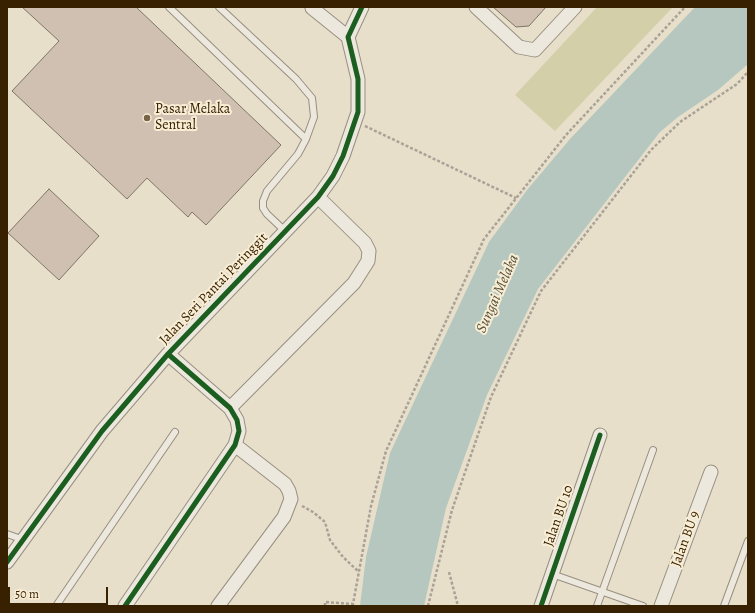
<!DOCTYPE html>
<html>
<head>
<meta charset="utf-8">
<style>
	body { margin:0 }
	#map { position:relative; width:755px; height:613px; overflow:hidden; background:#e8dfcb; font-family:Alegreya,serif }
	canvas { display:block }
	.frame { position:absolute; inset:0; border:8px solid #382100; pointer-events:none }
	.scale { position:absolute; left:8px; top:587px; width:100px; height:18px; box-sizing:border-box; border:2px solid #382100; border-top:0; padding-left:5px; font-size:12px; line-height:14px; white-space:nowrap; color:#382100; -webkit-text-stroke:3px #f8edd5; paint-order:stroke }
</style>
</head>
<body>
<div id="map">
<canvas width="755" height="613"></canvas>
<div class="frame"></div>
<div class="scale">50 m</div>
</div>
<script>
const context = document.querySelector('canvas').getContext('2d');
context.lineJoin = 'round';
function fillPath(path, color) {
  context.fillStyle = color;
  context.fill(path, 'evenodd');
}
function shape(rows) {
  const path = new Path2D();
  for (const r of rows) {
    path.moveTo(r[0], r[1]);
    for (let i = 2; i < r.length; i += 2) path.lineTo(r[i], r[i + 1]);
  }
  return path;
}
function trace(path, color, width, dash) {
  context.strokeStyle = color;
  context.lineWidth = width;
  context.lineCap = dash ? 'butt' : 'round';
  context.setLineDash(dash || []);
  context.stroke(path);
}
function label(font, color, halo, rows, align = 'center') {
  context.font = font + ' Alegreya,serif';
  context.lineWidth = 4;
  context.setLineDash([]);
  context.textBaseline = 'middle';
  context.strokeStyle = halo;
  context.fillStyle = color;
  for (const [text, x, y, turn = 0] of rows) {
    context.save();
    context.translate(x, y);
    context.rotate((+turn || 0) * Math.PI / 180);
    context.textAlign = isNaN(turn) ? turn : align;
    if (halo) context.strokeText(text, 0, 0);
    context.fillText(text, 0, 0);
    context.restore();
  }
}
fillPath(shape([
	[597,7,673,7,555,131,515,95]
]), '#d3cfa9');
fillPath(shape([
	[695,7,748,7,748,64,718,90,678,117,660,132,538,289,487,395,446,508,424,606,360,606,366,557,390,453,489,242,527,190,570,139]
]), '#b5c7be');
const building = shape([
	[22,7,136,7,281,145,206,225,192,212,188,217,147,178,127,199,12,91,59,41,22,7],
	[493,7,546,7,529,26,516,27,493,7],
	[49,189,99,236,59,280,8,233,49,189]
]);
fillPath(building, '#d0c0b1');
trace(building, '#7d7565', 1);
const lane = shape([
	[169,7,306,139],
	[219,7,296,79,312,98,314,117,306,139,298,154,267,191,263,201,263,208,267,214,286,232],
	[7,534,24,540],
	[552,574,643,606],
	[56,606,175,432],
	[597,606,653,450],
	[724,606,748,541]
]);
const street = shape([
	[476,7,519,47,535,50,575,7],
	[312,8,348,37],
	[230,408,354,283,368,261,369,251,365,243,318,197],
	[7,562,102,431,168,354,318,197,333,176,343,156,358,112,358,79,348,37,362,7],
	[125,606,235,445,239,431,237,420,230,408,168,354],
	[218,606,284,517,291,499,289,491,285,484,235,445],
	[541,606,600,435],
	[661,606,711,472]
]);
trace(lane, '#978f80', 8);
trace(street, '#978f80', 15);
trace(shape([
	[365,126,516,198],
	[302,506,313,512,325,522,330,540,343,557,359,572],
	[449,572,458,606],
	[325,606,325,602,353,604,371,506,386,451,484,239,566,135,685,7],
	[428,606,452,510,491,397,541,291,651,150,680,122,737,84,748,72]
]), '#a8a297', 2.5, [3, 2]);
trace(lane, '#ece8dd', 6);
trace(street, '#ece8dd', 13);
trace(shape([
	[7,562,102,431,168,354,318,197,333,176,343,156,358,112,358,79,348,37,362,7],
	[125,606,235,445,239,431,237,420,230,408,168,354],
	[541,606,600,435]
]), '#1b5e20', 5);
for (const [x, y, r, color] of [
	[147,118,4,"#766447"]
]) {
  const dot = new Path2D();
  dot.arc(x, y, r, 0, 2 * Math.PI);
  context.fillStyle = color;
  context.fill(dot);
  trace(dot, '#f8edd5', 1.5);
}
label('14px', '#382100', '#f8edd5', [
	["Pasar Melaka",155,110],
	["Sentral",155,126]
], 'left');
label('14px', '#382100', '#f8edd5', [
	["Jalan Seri Pantai Peringgit",214,289,-46],
	["Jalan BU 10",559,516,-71],
	["Jalan BU 9",686,539,-70]
]);
label('italic 15px', '#575038', '#f8edd5', [
	["Sungai Melaka",498,294,-66]
]);
</script>
</body>
</html>
